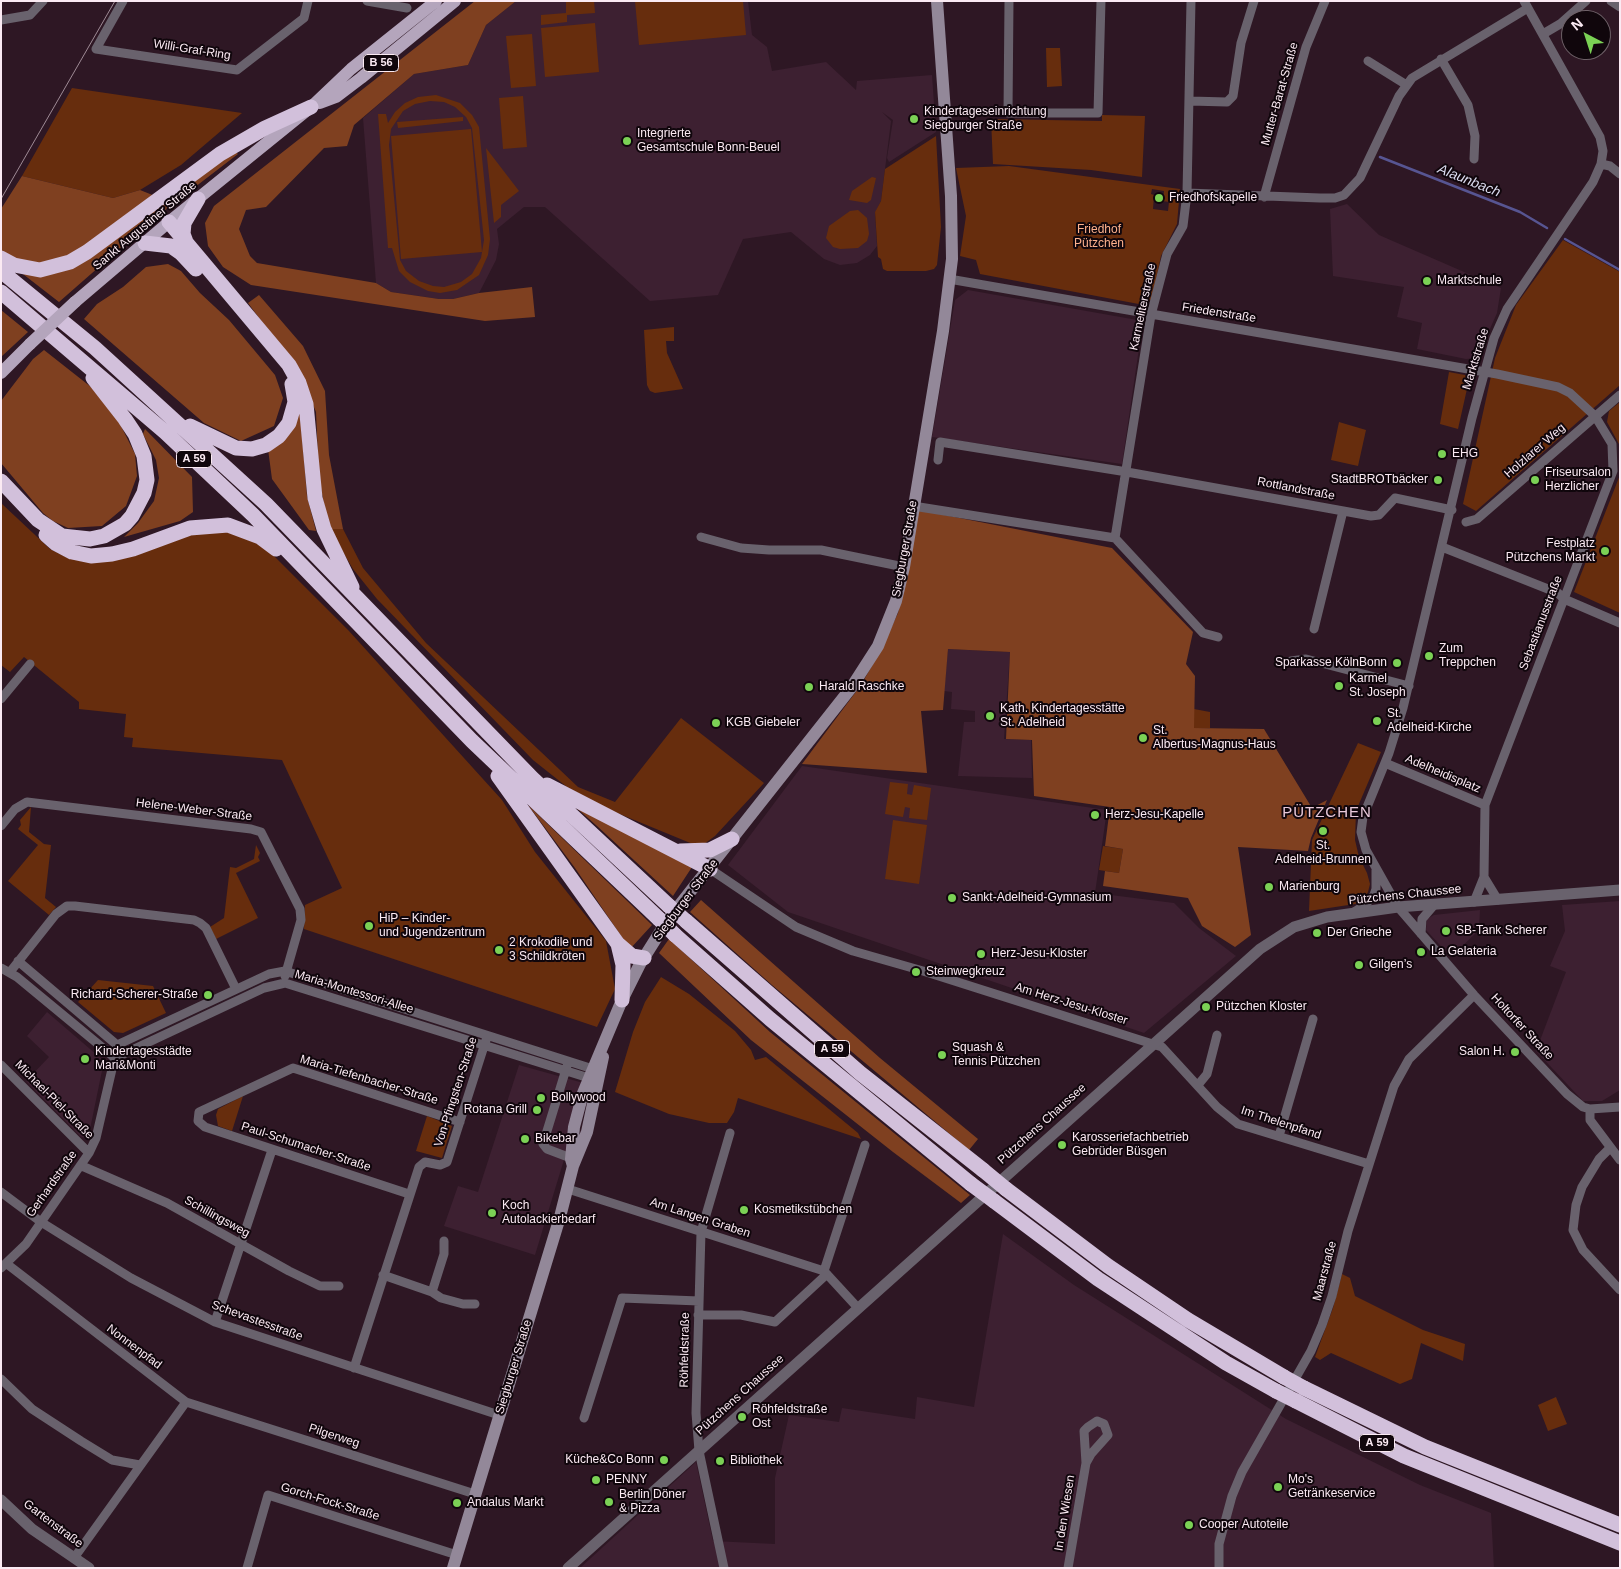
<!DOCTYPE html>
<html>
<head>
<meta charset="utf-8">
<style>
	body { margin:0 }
	#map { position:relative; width:1621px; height:1569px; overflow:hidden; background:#2e1724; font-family:Helvetica,sans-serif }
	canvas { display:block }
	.frame { position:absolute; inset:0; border:2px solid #fbeaf3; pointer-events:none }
	.north { position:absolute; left:1561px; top:10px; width:50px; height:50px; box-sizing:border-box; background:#10060c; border:1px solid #6e6168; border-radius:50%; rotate:320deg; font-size:14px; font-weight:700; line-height:20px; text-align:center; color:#fbeaf3 }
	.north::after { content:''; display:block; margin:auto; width:18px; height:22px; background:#7bd155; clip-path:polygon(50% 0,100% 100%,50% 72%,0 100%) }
</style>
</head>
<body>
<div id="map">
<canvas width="1621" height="1569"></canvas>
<div class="frame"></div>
<div class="north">N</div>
</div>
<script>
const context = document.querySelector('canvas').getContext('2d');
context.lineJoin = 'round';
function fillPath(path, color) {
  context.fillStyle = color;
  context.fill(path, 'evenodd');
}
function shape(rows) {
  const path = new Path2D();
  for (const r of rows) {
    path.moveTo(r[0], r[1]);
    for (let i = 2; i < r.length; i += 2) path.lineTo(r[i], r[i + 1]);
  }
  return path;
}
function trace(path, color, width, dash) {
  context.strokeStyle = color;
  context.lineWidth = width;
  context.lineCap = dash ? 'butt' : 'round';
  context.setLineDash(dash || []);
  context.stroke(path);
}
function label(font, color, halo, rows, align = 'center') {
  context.font = font + ' Helvetica,sans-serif';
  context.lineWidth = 4;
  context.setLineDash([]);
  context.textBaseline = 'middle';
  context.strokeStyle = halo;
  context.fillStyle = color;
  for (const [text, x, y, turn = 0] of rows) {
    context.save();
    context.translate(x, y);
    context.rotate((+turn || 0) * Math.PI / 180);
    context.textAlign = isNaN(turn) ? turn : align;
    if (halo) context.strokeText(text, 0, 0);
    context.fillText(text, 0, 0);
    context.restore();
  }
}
fillPath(shape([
	[516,1,748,1,752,35,767,47,772,71,826,62,856,90,857,81,932,75,936,132,889,162,887,158,893,120,882,112,891,121,881,201,875,213,877,246,870,255,857,263,840,265,824,259,791,232,743,239,718,295,650,301,545,207,524,207,497,229,499,244,496,260,479,293,453,299,439,299,391,292,376,283,363,118,414,74,468,65,486,25],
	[1347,204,1379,235,1501,288,1497,313,1477,358,1466,359,1417,349,1422,323,1397,317,1404,287,1333,276,1330,209],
	[968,290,1143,321,1122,464,932,437,955,300],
	[948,649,1010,652,1004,739,1031,740,1032,778,958,776,964,722,975,722,975,711,951,709,952,692,944,691],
	[802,766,1107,810,1095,893,1174,903,1199,928,1236,956,1144,1033,788,912,728,865],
	[1620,901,1620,1090,1602,1101,1583,1101,1536,1051,1566,972,1550,966,1565,931,1562,905],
	[1480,910,1479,930,1451,957,1426,930,1427,919,1434,915],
	[47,1012,104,1061,89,1134,85,1138,80,1136,26,1081,49,1057,27,1036],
	[519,1065,587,1084,535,1255,444,1226,458,1186,478,1192],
	[1003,1234,1074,1285,1286,1419,1420,1485,1491,1513,1494,1568,580,1568,696,1462,713,1541,775,1544,775,1478,789,1415,839,1422,842,1408,915,1419,917,1397,974,1407]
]), '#3d2031');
fillPath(shape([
	[566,1,594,1,595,13,567,15,567,22,541,25,541,15,566,13],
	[635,1,743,1,746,35,639,45],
	[595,23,599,72,545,77,541,28],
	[532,34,536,86,511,88,506,36],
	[1046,48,1060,48,1062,86,1047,87],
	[72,88,242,113,181,165,140,190,113,198,22,176],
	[436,95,460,103,472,115,479,127,490,239,488,255,479,275,457,290,440,293,428,291,410,282,399,271,392,248,388,248,378,114,386,114,388,123,395,112,405,103,418,97],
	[430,101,444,102,455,107,466,117,472,128,484,240,481,258,472,274,461,282,444,287,433,286,419,281,406,271,400,260,389,145,391,129,403,111,415,104],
	[523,96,527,147,503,149,499,98],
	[1102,115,1145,116,1142,177,1091,170,993,164,991,119,1102,121],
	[463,117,463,121,398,128,397,122],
	[471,129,482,252,401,259,391,136],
	[936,136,941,227,937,265,934,269,926,271,887,271,883,269,881,259,878,257,875,212,881,201,885,169],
	[486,148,519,191,501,205,501,217,494,223],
	[1009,166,1180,189,1177,224,1161,256,1152,299,1144,305,980,274,976,260,960,256,966,216,956,168],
	[1152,189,1164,191,1163,201,1169,202,1168,211,1153,209,1154,195,1151,194],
	[872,177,876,178,871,200,867,203,849,200,852,191],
	[858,210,867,218,869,234,867,241,858,248,840,249,833,247,826,238,829,226,850,211],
	[1563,240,1620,272,1620,385,1476,511,1463,504,1495,358,1516,305],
	[674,327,674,341,666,341,667,353,683,389,655,393,650,391,647,385,644,330],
	[1449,372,1465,375,1469,380,1458,429,1440,424],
	[1620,402,1620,446,1607,422,1609,411],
	[1339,422,1366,430,1358,466,1331,460],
	[1620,475,1620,613,1574,592],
	[1,503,50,549,70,559,195,530,228,530,258,540,349,631,502,800,535,852,606,941,615,989,597,1027,304,929,305,905,342,888,282,760,132,747,133,738,124,737,126,714,79,709,79,702,24,657,10,672,1,665],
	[329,529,343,529,363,568,426,643,578,787,615,802,681,718,764,783,715,836,700,847,610,810,567,787,533,760,377,599,353,569],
	[1194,709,1210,712,1210,728,1194,728],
	[1358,743,1381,752,1356,811,1355,840,1359,857,1367,873,1370,884,1368,892,1364,899,1355,904,1309,911,1312,840],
	[890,782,908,784,907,794,912,795,914,785,931,788,927,820,909,818,910,808,905,807,903,817,885,814],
	[31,807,29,832,44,844,51,845,45,898,56,907,49,915,8,881,38,845,18,829,21,825,20,820],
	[893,820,927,825,919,884,885,879],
	[256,845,260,853,258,857,260,861,236,873,258,918,216,939,210,927,224,918,230,867,236,868,254,859],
	[1103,846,1123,849,1119,873,1099,870],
	[661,977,689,994,735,1031,751,1050,755,1060,766,1057,858,1133,861,1139,738,1098,734,1112,727,1123,709,1123,669,1114,615,1092,633,1032,645,1002],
	[98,980,153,986,166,1013,123,1033,114,1032,78,1002],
	[243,1096,232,1131,218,1126,216,1115,218,1109],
	[427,1116,452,1126,442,1158,416,1151],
	[1342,1274,1350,1278,1355,1296,1423,1330,1465,1344,1463,1361,1421,1343,1412,1379,1400,1384,1331,1353,1320,1360,1315,1357,1333,1308],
	[1556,1397,1567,1424,1548,1431,1538,1405]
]), '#672d0d');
fillPath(shape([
	[475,1,516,1,486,25,468,65,414,74,354,125,347,146,324,148,266,207,246,210,239,229,250,256,257,263,376,283,391,292,439,299,453,299,479,293,532,287,535,317,485,321,251,285,223,267,208,246,205,223,214,206],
	[233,150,238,154,156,217,59,302,1,257,1,209,22,176,113,198,140,190,165,200],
	[168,264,181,271,200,293,229,320,275,375,283,398,274,426,241,441,204,423,84,319,97,304,123,287,146,267],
	[259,295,303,346,325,391,329,455,343,529,329,529,319,479,316,412,300,373,248,303],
	[1,310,28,332,1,357],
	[44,350,91,387,117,418,135,454,137,476,126,506,102,526,68,528,53,521,43,513,1,463,1,401,33,359],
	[300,412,307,496,316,531,309,530,272,479,268,449],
	[145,429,192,477,193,512,180,521,124,537,138,523,154,501,159,478,156,460,143,434],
	[919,510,1112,548,1193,632,1186,664,1195,676,1194,728,1264,729,1312,808,1327,800,1311,838,1308,851,1238,847,1251,935,1235,947,1202,926,1188,898,1103,886,1105,871,1119,873,1123,849,1105,846,1110,807,1034,796,1032,740,1006,739,1010,652,948,649,943,710,921,711,927,773,802,764,861,685,881,650,898,613],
	[564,797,692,867,673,896,597,826],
	[528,805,652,925,630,949,575,868],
	[701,900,880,1058,978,1139,969,1150,772,985,690,912],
	[669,939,770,1032,970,1195,961,1203,893,1152,751,1040,659,953]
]), '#7f4020');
trace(shape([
	[1380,157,1520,212,1547,228],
	[1565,239,1620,270]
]), '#575592', 2.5);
trace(shape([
	[123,1,96,49,237,70,304,18,308,1],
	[367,1,407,8],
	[1009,1,1008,113,1098,113,1101,1],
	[1524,1,1600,137,1603,151,1601,164,1593,182,1507,309,1494,338,1472,418,1403,708,1389,753,1363,817,1361,832,1366,850,1398,907,1474,995,1567,1094,1583,1107,1590,1109,1620,1107],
	[1611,1,1620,7],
	[1,20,30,15,43,1],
	[1543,34,1560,24,1586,1],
	[1441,59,1468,105,1475,136,1474,159],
	[1368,61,1405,84],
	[1190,101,1227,102,1233,96,1241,43,1254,1],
	[1601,164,1610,166,1620,174],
	[1187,193,1320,198,1335,198,1344,195,1360,178,1399,96,1412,78,1528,8],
	[1264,197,1306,47,1325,1],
	[949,279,1497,374,1558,387,1570,393,1595,416,1612,444,1613,471,1485,805,1484,877,1474,902],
	[938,460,940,442,1127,472,1371,516,1379,515,1395,498,1452,510],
	[913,506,1115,538,1203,633,1218,637],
	[1466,522,1477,519,1620,395],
	[701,537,741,548,769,550,821,550,904,567],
	[1115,538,1151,315,1167,254,1183,226,1187,193,1191,1],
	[1442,547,1558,593,1564,599,1620,623],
	[1314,629,1343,511],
	[1291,661,1306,659,1409,686],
	[1,699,30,664],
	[1385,763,1485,805],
	[1,826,15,809,27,802,251,829,261,832,300,909,301,920,285,976],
	[710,869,796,927,853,951,923,971,1162,1047,1217,1107,1238,1124,1369,1164],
	[1484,877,1498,900],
	[1354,912,1365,905,1374,895,1376,889,1376,870],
	[1421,934,1422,919,1434,905],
	[18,961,117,1045],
	[1,968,17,977,115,1058],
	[10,972,56,914,67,906,75,906,194,920,200,923,206,928,236,989],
	[117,1045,269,974,285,971,593,1069],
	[115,1058,264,988,285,983,589,1078],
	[1,1065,89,1153],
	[567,1066,543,1144,547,1149,576,1160],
	[1198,1085,1207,1074,1217,1035],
	[1590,1109,1590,1120,1620,1160],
	[1279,1136,1313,1019],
	[1610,1148,1599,1159,1582,1187,1576,1205,1573,1230,1583,1250,1620,1290],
	[82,1166,167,1203,289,1271,320,1286,339,1286],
	[568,1189,824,1271,858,1308],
	[1,1192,41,1222,131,1278,215,1322,499,1415],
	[409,1194,205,1127,198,1121,199,1112,293,1068,460,1122],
	[7,1264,186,1402,475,1494],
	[1,1268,26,1244,89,1153,96,1138,116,1052],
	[824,1271,865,1145],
	[383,1275,432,1292,441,1298,463,1304,475,1304],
	[432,1292,444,1254,444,1241],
	[698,1315,741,1315,775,1322,827,1274],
	[215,1322,272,1150],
	[354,1368,419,1167,425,1162,440,1165,447,1162,486,1040],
	[1,1379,32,1409,81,1441,112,1460,140,1465],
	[584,1418,622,1298,699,1301],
	[74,1558,186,1402],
	[247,1568,268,1495,457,1555],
	[724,1568,699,1451,696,1413,701,1232,730,1133],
	[1068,1568,1086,1463,1084,1431,1088,1427,1097,1421,1104,1424,1108,1435,1091,1454,1086,1463],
	[1219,1568,1219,1544,1232,1496,1242,1472,1311,1351,1322,1325,1332,1296,1348,1231,1394,1086,1409,1059,1474,995]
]), '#69626d', 9);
trace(shape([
	[1,1500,32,1529,89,1568],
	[568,1568,1260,949,1294,927,1327,917,1398,907,1620,890]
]), '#69626d', 11);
trace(shape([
	[573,1166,571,1159,574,1127,583,1093,622,1000,640,964,667,921,851,688,878,646,896,601,904,567,943,331,952,259,951,196,937,1],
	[453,1568,560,1217,573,1166,587,1132,603,1057]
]), '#938899', 12);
trace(shape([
	[320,103,336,97,361,78,455,1],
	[75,302,169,222,311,107,351,69,436,1],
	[1,373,30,344]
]), '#b4a5bc', 12);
trace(shape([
	[169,222,289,365,299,383,306,404,315,498,324,529,352,587],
	[186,242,183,234,184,223,198,199],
	[145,243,171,246,181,253,196,269],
	[1,258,14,265,40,270,70,262,87,252,220,154,265,128,311,107],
	[1,271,95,348,266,504,532,778,669,906],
	[1,292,165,432,253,515,472,741,659,919],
	[190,426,236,448,252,449,266,445,279,436,289,423,295,402,292,384],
	[1,481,38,520,62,536,90,539,104,536,125,524,132,516,144,493,147,480,144,456,135,434,125,419,93,378],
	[46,535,55,543,72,552,91,556,112,554,133,549,190,528,228,525,260,537,276,549],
	[498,776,618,944,623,965,622,1000],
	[547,785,710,869],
	[680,851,710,850,732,839],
	[686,921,860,1073,983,1170],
	[675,935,770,1019,971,1184],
	[618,944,632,956,644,958],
	[1006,1189,1108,1266,1188,1320,1284,1377],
	[994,1201,1098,1279,1226,1363,1276,1391],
	[1304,1388,1425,1447,1620,1525],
	[1296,1401,1404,1456,1620,1543]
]), '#d2c0db', 15);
trace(shape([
	[1,199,115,1]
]), '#9f8b96', 1);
trace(shape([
	[30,344,75,302]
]), '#b4a5bc', 12);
trace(shape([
	[669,906,686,921],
	[659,919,675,935],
	[983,1170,1006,1189],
	[971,1184,994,1201],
	[1284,1377,1304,1388],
	[1276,1391,1296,1401]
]), '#d2c0db', 15);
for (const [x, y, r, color] of [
	[914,119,5,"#7bd155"],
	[627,141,5,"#7bd155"],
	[1159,198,5,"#7bd155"],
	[1427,281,5,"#7bd155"],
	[1442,454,5,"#7bd155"],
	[1438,480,5,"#7bd155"],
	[1535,480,5,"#7bd155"],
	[1605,551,5,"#7bd155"],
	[1429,656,5,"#7bd155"],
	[1397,663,5,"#7bd155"],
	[1339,686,5,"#7bd155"],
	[809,687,5,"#7bd155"],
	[990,716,5,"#7bd155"],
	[1377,721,5,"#7bd155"],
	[716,723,5,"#7bd155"],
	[1143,738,5,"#7bd155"],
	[1095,815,5,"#7bd155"],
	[1323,831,5,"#7bd155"],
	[1269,887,5,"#7bd155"],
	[952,898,5,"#7bd155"],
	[369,926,5,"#7bd155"],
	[1446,931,5,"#7bd155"],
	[1317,933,5,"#7bd155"],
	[499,950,5,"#7bd155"],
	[1421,952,5,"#7bd155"],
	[981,954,5,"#7bd155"],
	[1359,965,5,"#7bd155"],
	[916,972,5,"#7bd155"],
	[208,995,5,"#7bd155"],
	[1206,1007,5,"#7bd155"],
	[1515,1052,5,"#7bd155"],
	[942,1055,5,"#7bd155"],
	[85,1059,5,"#7bd155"],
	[541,1098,5,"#7bd155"],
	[537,1110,5,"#7bd155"],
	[525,1139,5,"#7bd155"],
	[1062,1145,5,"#7bd155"],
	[744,1210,5,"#7bd155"],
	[492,1213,5,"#7bd155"],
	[742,1417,5,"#7bd155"],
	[664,1460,5,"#7bd155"],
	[720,1461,5,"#7bd155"],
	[596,1480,5,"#7bd155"],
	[1278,1487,5,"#7bd155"],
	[609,1502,5,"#7bd155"],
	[457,1503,5,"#7bd155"],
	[1189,1525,5,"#7bd155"]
]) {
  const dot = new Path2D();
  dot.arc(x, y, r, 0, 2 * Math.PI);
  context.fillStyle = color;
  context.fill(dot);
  trace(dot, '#10060c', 2);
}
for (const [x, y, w] of [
	[381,63,35],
	[194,459,35],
	[832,1049,35],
	[1377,1443,35]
]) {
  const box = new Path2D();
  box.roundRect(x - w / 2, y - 8.5, w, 17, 4);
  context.fillStyle = '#10060c';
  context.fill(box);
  trace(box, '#fbeaf3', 1);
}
label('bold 11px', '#fbeaf3', null, [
	["B 56",381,63],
	["A 59",194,459],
	["A 59",832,1049],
	["A 59",1377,1443]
]);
label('12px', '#fbeaf3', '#10060c', [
	["Willi-Graf-Ring",192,50,9],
	["Mutter-Barat-Straße",1280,94,-74],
	["Sankt Augustiner Straße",145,226,-40],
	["Karmeliterstraße",1143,307,-78],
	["Friedenstraße",1219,313,9],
	["Marktstraße",1476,359,-73],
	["Holzlarer Weg",1535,451,-41],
	["Rottlandstraße",1296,489,11],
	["Siegburger Straße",905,549,-80],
	["Sebastianusstraße",1541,623,-69],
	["Adelheidisplatz",1443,774,23],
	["Helene-Weber-Straße",194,810,7],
	["Pützchens Chaussee",1405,895,-6],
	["Siegburger Straße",686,900,-53],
	["Maria-Montessori-Allee",354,992,17],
	["Am Herz-Jesu-Kloster",1071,1004,17],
	["Holtorfer Straße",1522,1027,47],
	["Maria-Tiefenbacher-Straße",369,1080,17],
	["Von-Pfingsten-Straße",456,1092,-72],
	["Michael-Piel-Straße",54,1100,45],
	["Im Thelenpfand",1281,1123,18],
	["Pützchens Chaussee",1042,1124,-42],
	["Paul-Schumacher-Straße",306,1147,18],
	["Gerhardstraße",52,1184,-55],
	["Schillingsweg",217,1217,29],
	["Am Langen Graben",700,1218,18],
	["Maarstraße",1325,1271,-75],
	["Schevastesstraße",257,1321,20],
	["Nonnenpfad",134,1347,37],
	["Röhfeldstraße",685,1350,-89],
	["Siegburger Straße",514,1367,-73],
	["Pützchens Chaussee",740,1395,-42],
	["Pilgerweg",334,1436,18],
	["Gorch-Fock-Straße",330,1502,17],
	["In den Wiesen",1065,1513,-81],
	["Gartenstraße",53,1524,37]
]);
label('12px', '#fbeaf3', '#10060c', [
	["Kindertageseinrichtung",924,112],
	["Siegburger Straße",924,126],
	["Integrierte",637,134],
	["Gesamtschule Bonn-Beuel",637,148],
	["Friedhofskapelle",1169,198],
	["Marktschule",1437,281],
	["EHG",1452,454],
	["Friseursalon",1545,473],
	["Herzlicher",1545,487],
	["StadtBROTbäcker",1428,480,"right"],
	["Festplatz",1595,544,"right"],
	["Pützchens Markt",1595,558,"right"],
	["Zum",1439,649],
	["Treppchen",1439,663],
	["Sparkasse KölnBonn",1387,663,"right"],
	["Karmel",1349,679],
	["St. Joseph",1349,693],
	["Harald Raschke",819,687],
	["Kath. Kindertagesstätte",1000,709],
	["St. Adelheid",1000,723],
	["St.",1387,714],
	["Adelheid-Kirche",1387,728],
	["KGB Giebeler",726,723],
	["St.",1153,731],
	["Albertus-Magnus-Haus",1153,745],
	["Herz-Jesu-Kapelle",1105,815],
	["St.",1323,846,"center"],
	["Adelheid-Brunnen",1323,860,"center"],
	["Marienburg",1279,887],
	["Sankt-Adelheid-Gymnasium",962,898],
	["HiP – Kinder-",379,919],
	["und Jugendzentrum",379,933],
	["SB-Tank Scherer",1456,931],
	["Der Grieche",1327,933],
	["2 Krokodile und",509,943],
	["3 Schildkröten",509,957],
	["La Gelateria",1431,952],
	["Herz-Jesu-Kloster",991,954],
	["Gilgen’s",1369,965],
	["Steinwegkreuz",926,972],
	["Richard-Scherer-Straße",198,995,"right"],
	["Pützchen Kloster",1216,1007],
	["Squash &",952,1048],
	["Tennis Pützchen",952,1062],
	["Kindertagesstädte",95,1052],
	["Mari&Monti",95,1066],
	["Salon H.",1505,1052,"right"],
	["Bollywood",551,1098],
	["Rotana Grill",527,1110,"right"],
	["Karosseriefachbetrieb",1072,1138],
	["Gebrüder Büsgen",1072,1152],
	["Bikebar",535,1139],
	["Koch",502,1206],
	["Autolackierbedarf",502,1220],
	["Kosmetikstübchen",754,1210],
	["Röhfeldstraße",752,1410],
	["Ost",752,1424],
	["Küche&Co Bonn",654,1460,"right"],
	["Bibliothek",730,1461],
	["PENNY",606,1480],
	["Mo's",1288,1480],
	["Getränkeservice",1288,1494],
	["Berlin Döner",619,1495],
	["& Pizza",619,1509],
	["Andalus Markt",467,1503],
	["Cooper Autoteile",1199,1525]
], 'left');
label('12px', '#fdb18d', '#10060c', [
	["Friedhof",1099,230],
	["Pützchen",1099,244]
]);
label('italic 14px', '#dbdcef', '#10060c', [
	["Alaunbach",1469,181,22]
]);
context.letterSpacing = '1px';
label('15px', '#e9c9da', '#10060c', [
	["PÜTZCHEN",1327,813]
]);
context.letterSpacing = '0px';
</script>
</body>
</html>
